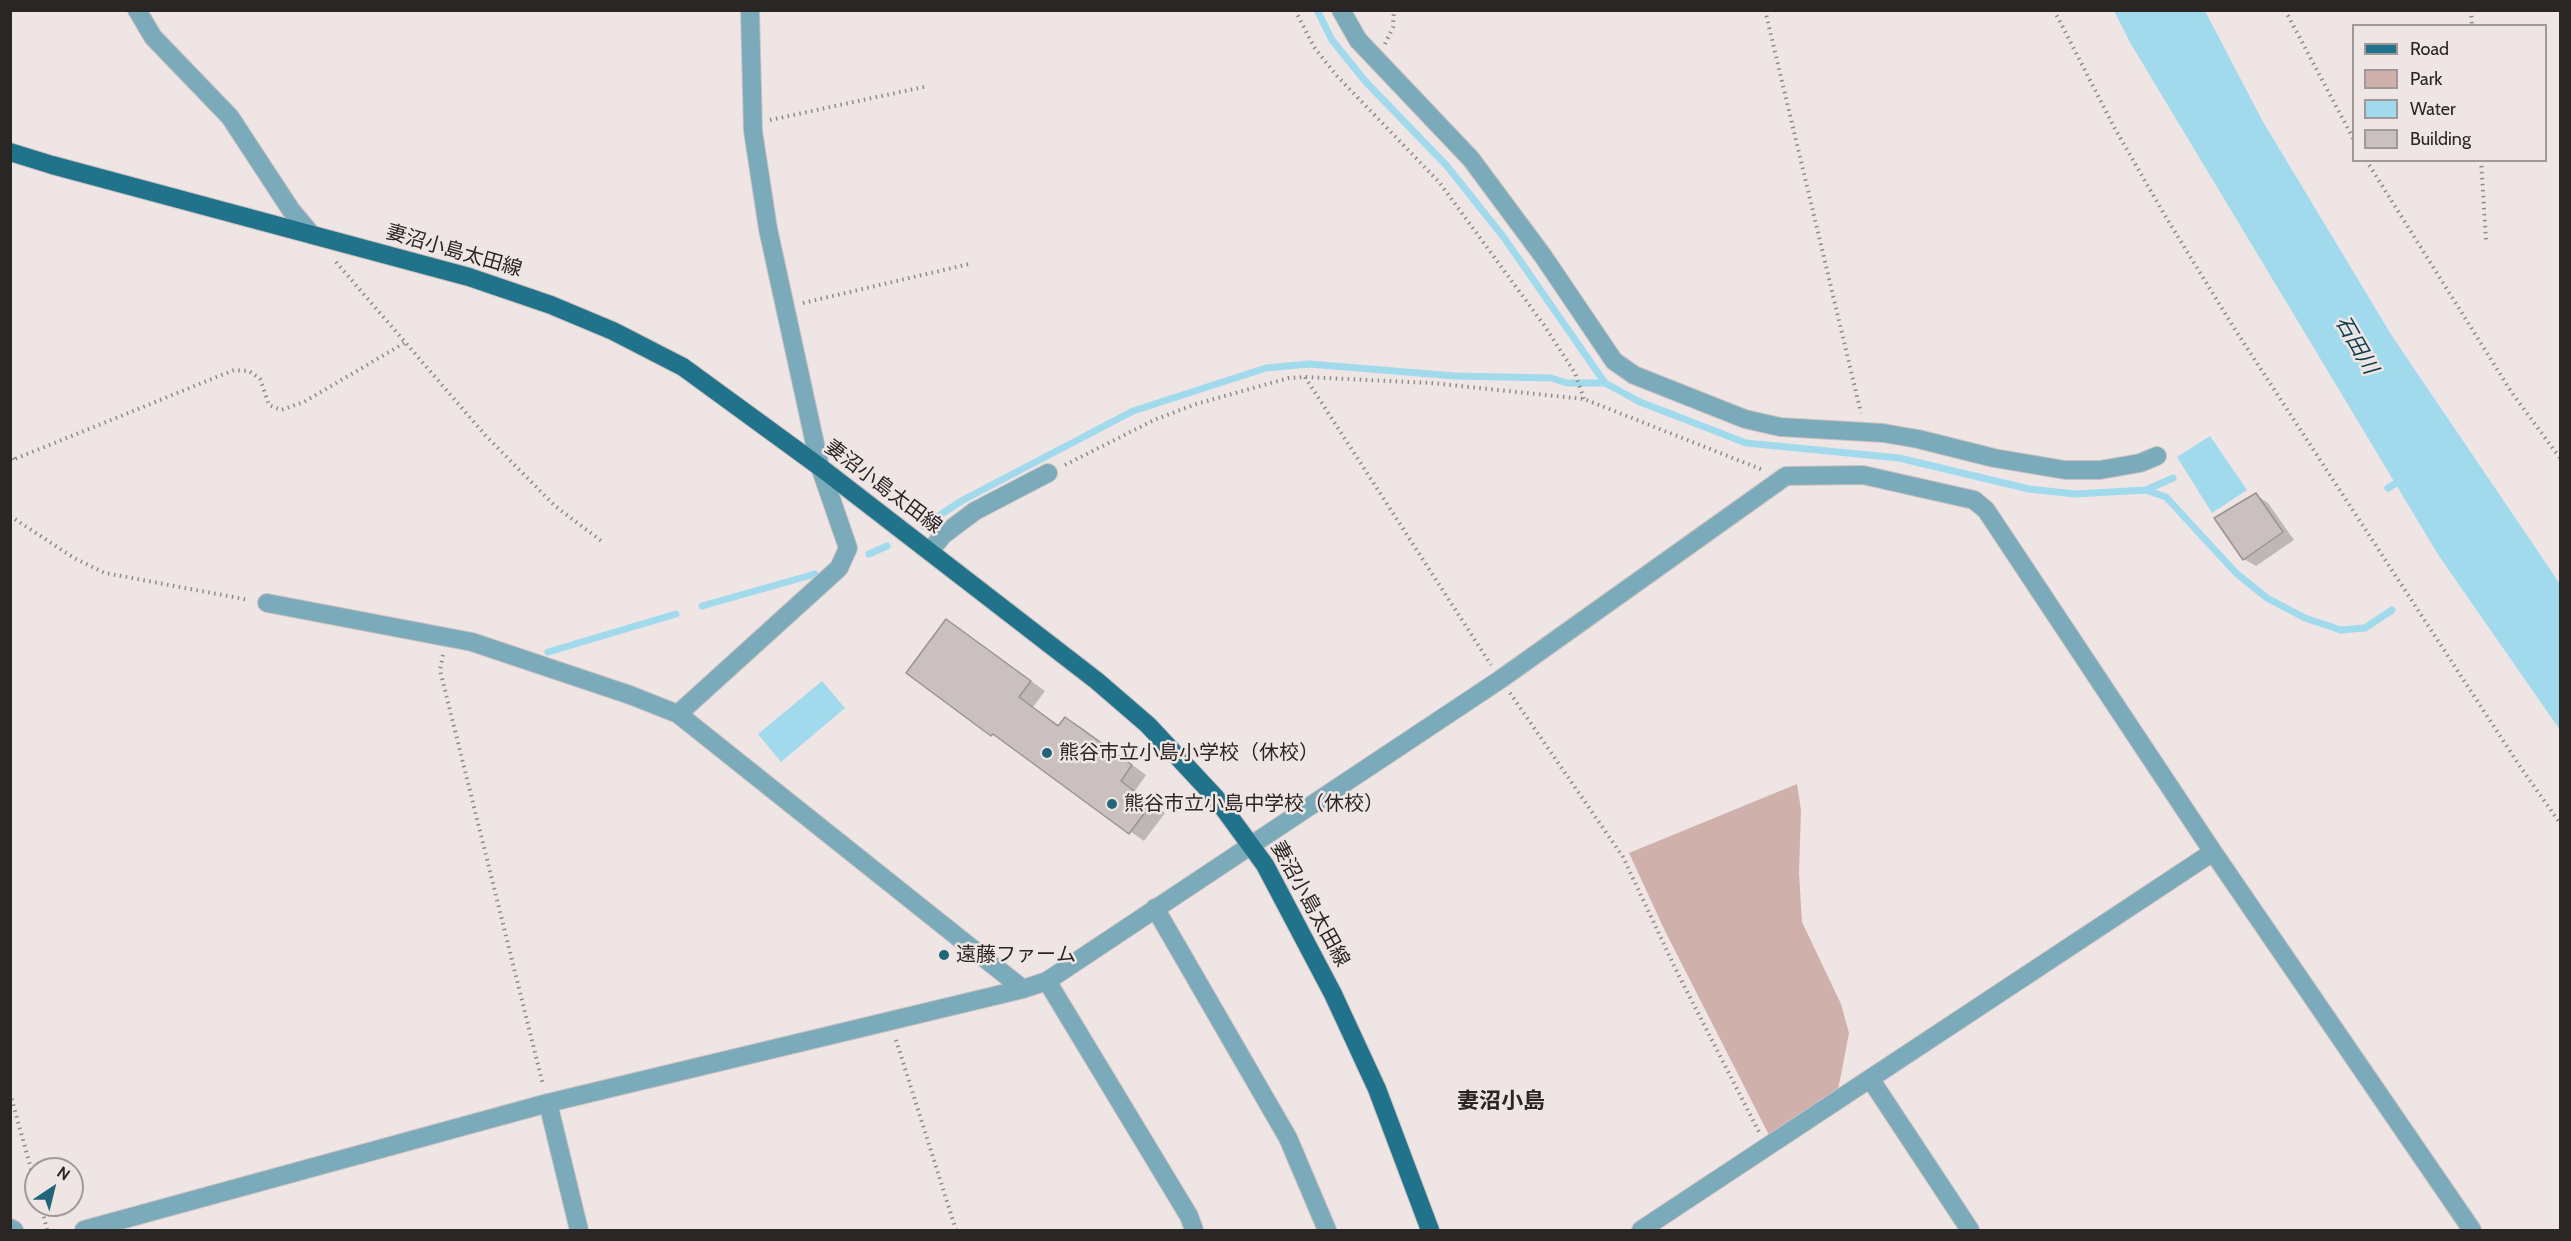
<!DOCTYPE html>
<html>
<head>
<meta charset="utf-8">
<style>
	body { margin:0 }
	#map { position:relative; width:2571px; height:1241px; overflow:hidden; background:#efe5e4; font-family:Cabin,sans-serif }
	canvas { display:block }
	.frame { position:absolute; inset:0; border:12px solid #292625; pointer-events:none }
	.legend { position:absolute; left:2352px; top:24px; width:195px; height:138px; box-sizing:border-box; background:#efe5e4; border:2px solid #a09998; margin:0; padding:8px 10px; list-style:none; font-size:18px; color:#292625 }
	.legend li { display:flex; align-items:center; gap:12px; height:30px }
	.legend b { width:30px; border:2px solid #a09998 }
	.north { position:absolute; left:24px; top:1157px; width:60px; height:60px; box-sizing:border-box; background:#efe5e4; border:2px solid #a09998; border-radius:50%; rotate:35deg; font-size:16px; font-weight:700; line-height:24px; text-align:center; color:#292625 }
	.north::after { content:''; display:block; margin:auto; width:21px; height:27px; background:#226478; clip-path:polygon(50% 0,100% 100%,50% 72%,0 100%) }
</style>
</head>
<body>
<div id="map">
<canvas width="2571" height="1241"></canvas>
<div class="frame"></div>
<ul class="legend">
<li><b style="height:8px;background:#20738a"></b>Road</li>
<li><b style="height:16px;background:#d0b0ab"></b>Park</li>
<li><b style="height:16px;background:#a1daed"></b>Water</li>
<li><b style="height:16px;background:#cac0bf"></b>Building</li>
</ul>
<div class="north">N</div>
</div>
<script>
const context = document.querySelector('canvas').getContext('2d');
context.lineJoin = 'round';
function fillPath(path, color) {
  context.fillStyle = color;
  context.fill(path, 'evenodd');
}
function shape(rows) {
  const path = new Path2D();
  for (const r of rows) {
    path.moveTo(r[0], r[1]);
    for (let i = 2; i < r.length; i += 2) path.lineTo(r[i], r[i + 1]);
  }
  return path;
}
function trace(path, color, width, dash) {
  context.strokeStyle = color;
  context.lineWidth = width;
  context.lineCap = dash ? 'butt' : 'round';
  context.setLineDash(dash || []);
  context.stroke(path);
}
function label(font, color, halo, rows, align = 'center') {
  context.font = font + ' Cabin,"Noto Sans JP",sans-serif';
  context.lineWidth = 5;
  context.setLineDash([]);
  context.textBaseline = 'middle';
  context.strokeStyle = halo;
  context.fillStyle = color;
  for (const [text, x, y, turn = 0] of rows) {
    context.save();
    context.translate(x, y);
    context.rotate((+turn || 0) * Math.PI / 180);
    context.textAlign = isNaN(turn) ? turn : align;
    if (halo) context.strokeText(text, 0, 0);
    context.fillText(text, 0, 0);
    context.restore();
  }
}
fillPath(shape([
	[1797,784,1801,810,1799,873,1802,922,1841,1004,1849,1033,1838,1090,1769,1135,1665,931,1629,853]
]), '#d0b0ab');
fillPath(shape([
	[2114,11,2205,11,2262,120,2392,336,2560,584,2560,730,2439,556,2131,44],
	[2210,436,2247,490,2212,513,2177,457],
	[822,681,845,708,781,762,758,734]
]), '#a1daed');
fillPath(shape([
	[2256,495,2268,503,2294,540,2256,566,2244,559],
	[946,620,1045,691,1033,707,1060,726,1066,719,1081,727,1146,775,1135,791,1165,813,1144,841,992,734]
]), '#0003');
trace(shape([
	[1317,10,1332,40,1365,81,1447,166,1505,239,1605,383,1640,402,1746,443,1899,458,2029,489,2075,494,2146,490,2166,497,2236,573,2267,598,2305,618,2341,630,2365,628,2392,610],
	[2388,488,2401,480],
	[2146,490,2173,478],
	[923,526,963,500,1133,411,1266,368,1309,364,1455,376,1551,378,1567,383,1605,383],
	[869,554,887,546],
	[702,606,815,574],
	[548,652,676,614]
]), '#a1daed', 7);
const building = shape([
	[2256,493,2283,532,2243,560,2214,518,2256,493],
	[946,619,1031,681,1019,697,1058,726,1065,717,1132,765,1121,781,1151,804,1129,834,993,734,991,736,906,673,946,619]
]);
fillPath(building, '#cac0bf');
trace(building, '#9b9291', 1.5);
const minor = shape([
	[137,10,153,37,230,117,291,210,312,235],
	[1341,10,1358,40,1471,159,1543,256,1614,361,1634,375,1745,419,1780,427,1883,433,1918,439,1994,458,2065,470,2100,470,2140,463,2157,456],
	[930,551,943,535,975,511,1048,473],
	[267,603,472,642,630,695,678,714,1023,989],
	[678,714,839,568,848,548,820,467,768,229,753,131,750,10],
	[1155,908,1288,1138,1327,1230],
	[1047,981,1189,1216,1194,1230],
	[1871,1080,1970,1230],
	[548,1103,579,1230],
	[10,1228,14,1230],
	[84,1230,548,1103,1023,989,1047,981,1501,679,1786,476,1863,475,1974,500,1986,510,2213,852,2472,1230],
	[1641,1230,2213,852]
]);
const major = shape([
	[10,152,52,165,469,277,551,305,613,331,683,367,820,467,1097,681,1148,725,1216,798,1265,865,1333,994,1377,1089,1430,1230]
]);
trace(minor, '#cbc3c2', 20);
trace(major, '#cbc3c2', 20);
trace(shape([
	[1295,10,1314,47,1336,75,1439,182,1544,325,1575,373,1584,399],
	[1765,10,1861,413],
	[2054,10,2114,127,2164,214,2234,328,2521,768,2560,823],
	[2285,10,2354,140],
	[2471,10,2472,26],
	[1385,44,1393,27,1394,10],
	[770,120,928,86],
	[2366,160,2512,393,2560,458],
	[2481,160,2486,240],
	[336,262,486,436,555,506,604,543],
	[803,303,969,264],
	[1305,377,1491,665],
	[10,453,14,460],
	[10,461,234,370,249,371,260,379,269,405,281,410,304,402,406,342],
	[1065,465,1154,420,1196,404,1289,378,1305,377,1431,383,1584,399,1763,470],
	[10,516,74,558,105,573,249,600],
	[443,655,440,670,543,1085],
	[1510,693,1623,857,1676,970,1759,1132],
	[896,1040,956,1230],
	[10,1093,36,1187],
	[41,1205,47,1230]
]), '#908a89', 4, [1.5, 4.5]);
trace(minor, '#7baaba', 18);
trace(major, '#20738a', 18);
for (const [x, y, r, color] of [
	[1047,753,6,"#226478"],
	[1112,804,6,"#226478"],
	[944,955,6,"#226478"]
]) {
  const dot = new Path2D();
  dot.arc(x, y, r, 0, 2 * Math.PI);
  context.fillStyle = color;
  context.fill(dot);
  trace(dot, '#efe5e4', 2);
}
label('20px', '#292625', '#efe5e4', [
	["妻沼小島太田線",454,251,16],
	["妻沼小島太田線",883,487,37],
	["妻沼小島太田線",1310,904,61]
]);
label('20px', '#292625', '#efe5e4', [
	["熊谷市立小島小学校（休校）",1059,753],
	["熊谷市立小島中学校（休校）",1124,804],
	["遠藤ファーム",956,955]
], 'left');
label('italic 21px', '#0b3e4c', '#efe5e4', [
	["石田川",2356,345,60]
]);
label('bold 22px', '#292625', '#efe5e4', [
	["妻沼小島",1501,1102]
]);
</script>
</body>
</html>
